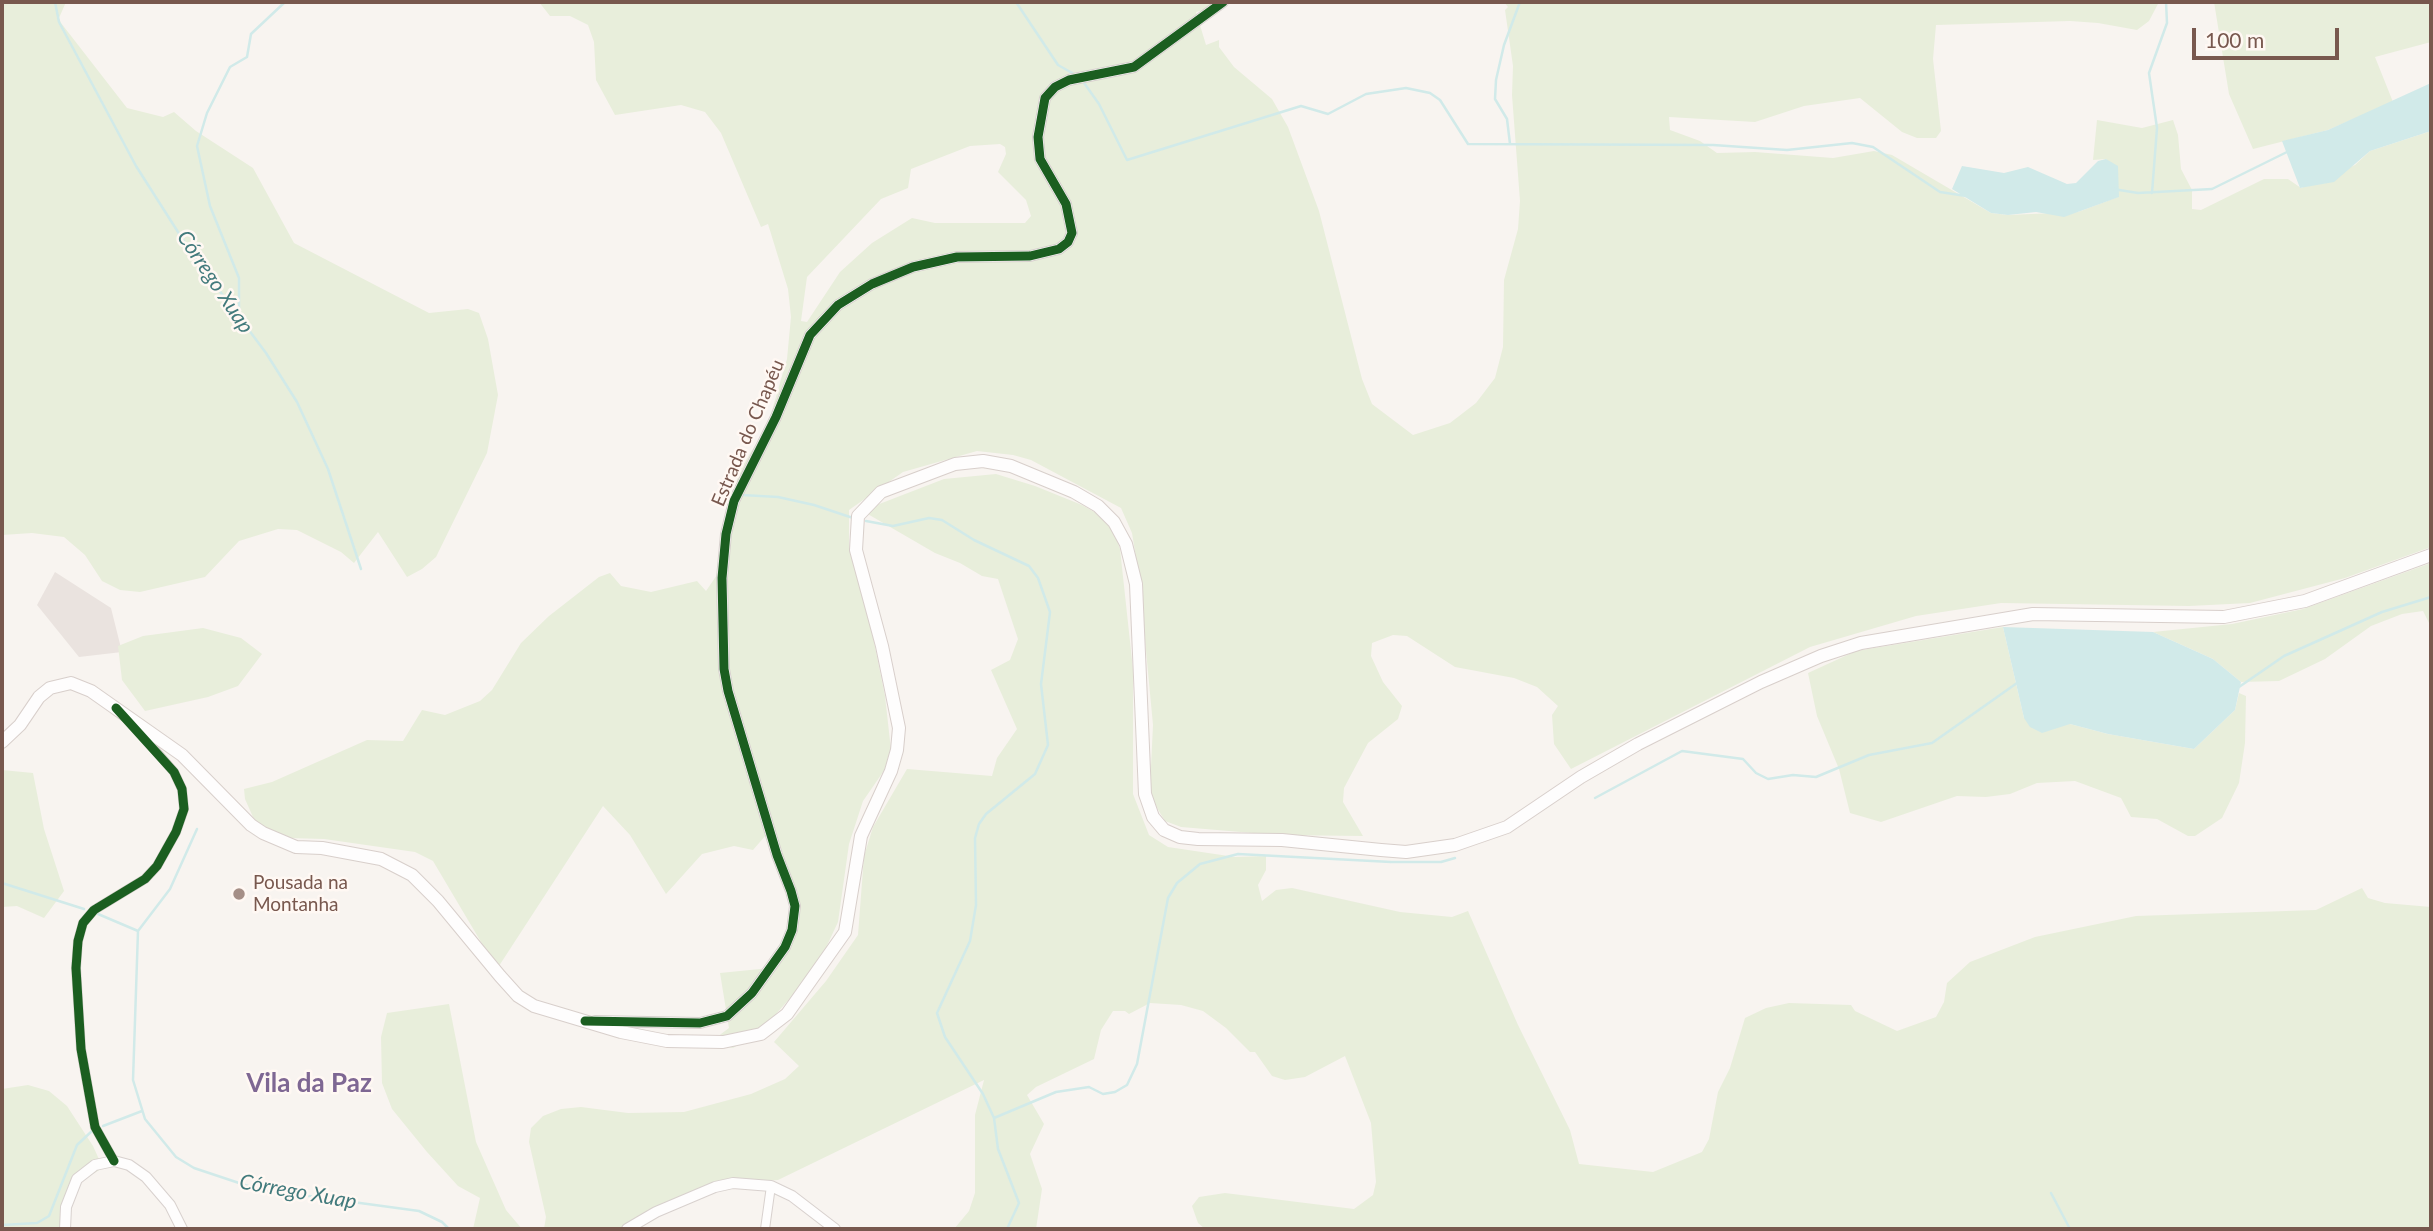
<!DOCTYPE html>
<html>
<head>
<meta charset="utf-8">
<style>
	body { margin:0 }
	#map { position:relative; width:2433px; height:1231px; overflow:hidden; background:#f8f4f0; font-family:Lato,sans-serif }
	canvas { display:block }
	.frame { position:absolute; inset:0; border:4px solid #78584e; pointer-events:none }
	.scale { position:absolute; left:2192px; top:28px; width:147px; height:32px; box-sizing:border-box; border:4px solid #78584e; border-top:0; padding-left:9px; font-size:21px; line-height:24px; white-space:nowrap; color:#78584e; -webkit-text-stroke:5px #fff8f3; paint-order:stroke }
</style>
</head>
<body>
<div id="map">
<canvas width="2433" height="1231"></canvas>
<div class="frame"></div>
<div class="scale">100 m</div>
</div>
<script>
const context = document.querySelector('canvas').getContext('2d');
context.lineJoin = 'round';
function fillPath(path, color) {
  context.fillStyle = color;
  context.fill(path, 'evenodd');
}
function shape(rows) {
  const path = new Path2D();
  for (const r of rows) {
    path.moveTo(r[0], r[1]);
    for (let i = 2; i < r.length; i += 2) path.lineTo(r[i], r[i + 1]);
  }
  return path;
}
function trace(path, color, width, dash) {
  context.strokeStyle = color;
  context.lineWidth = width;
  context.lineCap = dash ? 'butt' : 'round';
  context.setLineDash(dash || []);
  context.stroke(path);
}
function label(font, color, halo, rows, align = 'center') {
  context.font = font + ' Lato,sans-serif';
  context.lineWidth = 5;
  context.setLineDash([]);
  context.textBaseline = 'middle';
  context.strokeStyle = halo;
  context.fillStyle = color;
  for (const [text, x, y, turn = 0] of rows) {
    context.save();
    context.translate(x, y);
    context.rotate((+turn || 0) * Math.PI / 180);
    context.textAlign = isNaN(turn) ? turn : align;
    if (halo) context.strokeText(text, 0, 0);
    context.fillText(text, 0, 0);
    context.restore();
  }
}
fillPath(shape([
	[55,572,111,608,122,652,79,657,37,605]
]), '#eae3df');
fillPath(shape([
	[2,2,66,2,59,18,61,23,127,108,163,117,174,112,196,131,253,168,294,243,429,313,468,309,479,313,488,339,498,395,487,453,436,557,422,569,407,577,378,532,354,563,341,552,297,530,278,529,239,541,205,577,140,592,120,590,102,581,85,555,64,537,32,533,2,535],
	[539,2,1220,2,1216,7,1196,12,1206,45,1219,40,1219,47,1234,67,1272,99,1288,127,1319,211,1362,379,1372,404,1413,435,1450,423,1476,403,1495,378,1503,347,1504,280,1518,229,1520,201,1512,95,1513,66,1505,10,1508,7,1504,2,2159,2,2149,21,2137,30,2098,23,2070,21,1936,25,1933,59,1941,131,1936,138,1917,138,1902,132,1860,98,1804,106,1755,122,1669,117,1670,130,1700,141,1717,153,1755,152,1833,158,1874,151,1892,155,1991,213,2008,215,2078,212,2118,197,2117,184,2106,159,2093,160,2097,120,2142,128,2173,120,2178,135,2181,169,2192,190,2192,209,2201,210,2264,179,2288,179,2301,188,2355,165,2370,151,2431,131,2431,547,2345,578,2250,603,2189,606,2001,603,1916,616,1810,647,1571,769,1554,744,1552,715,1558,706,1537,687,1514,678,1455,667,1407,636,1393,635,1372,643,1371,656,1383,682,1402,706,1398,719,1368,743,1344,788,1343,802,1363,836,1277,835,1181,827,1165,821,1154,803,1150,787,1153,725,1139,576,1132,533,1121,508,1031,460,1013,455,977,451,903,472,849,510,849,547,871,627,885,696,892,759,863,801,849,844,838,922,816,969,760,1032,733,1048,709,1043,729,1028,720,973,770,968,796,918,766,835,753,850,734,846,702,854,666,894,630,835,603,806,497,969,433,861,415,852,324,839,289,838,264,831,253,817,245,799,244,789,272,782,367,740,403,741,422,710,445,715,480,701,492,690,521,643,549,616,599,577,610,573,621,586,651,592,697,581,706,591,721,569,726,513,740,470,768,424,787,359,791,317,788,289,768,224,761,227,721,133,705,112,681,105,615,115,596,80,594,42,588,25,570,16,550,16],
	[1000,144,1005,147,1006,154,998,172,1026,200,1031,216,1025,223,935,223,912,218,872,243,840,272,807,322,801,321,807,277,881,199,908,188,911,169,970,146],
	[2214,2,2431,2,2431,42,2375,57,2393,102,2328,130,2253,149,2229,94],
	[996,474,1035,486,1082,505,1107,519,1112,526,1120,549,1133,669,1133,794,1149,835,1168,847,1235,857,1266,856,1266,870,1258,885,1262,901,1276,890,1292,888,1400,912,1452,917,1468,911,1518,1025,1570,1130,1579,1164,1653,1172,1702,1152,1709,1139,1718,1092,1730,1068,1745,1018,1766,1008,1789,1003,1851,1005,1855,1011,1897,1031,1936,1017,1944,1002,1947,983,1970,962,2035,937,2136,916,2316,910,2362,888,2368,898,2385,903,2431,907,2431,1229,1205,1229,1198,1223,1192,1206,1199,1197,1225,1193,1354,1209,1373,1195,1376,1182,1371,1123,1345,1056,1305,1077,1285,1080,1272,1076,1255,1052,1250,1052,1226,1028,1203,1011,1181,1005,1150,1003,1129,1014,1125,1011,1113,1011,1101,1030,1094,1059,1036,1087,1027,1095,1044,1124,1030,1154,1042,1189,1036,1229,954,1229,969,1211,975,1193,975,1115,984,1080,778,1180,730,1183,622,1229,544,1229,546,1217,529,1142,531,1128,543,1116,561,1109,581,1107,628,1113,684,1112,751,1094,785,1079,799,1066,774,1042,826,981,858,935,864,856,873,827,907,769,992,776,997,758,1017,729,991,670,1010,660,1018,639,998,579,982,576,960,563,935,553,866,513,869,508,944,479],
	[2431,563,2431,627,2423,611,2402,614,2371,626,2325,659,2279,681,2241,682,2213,659,2153,632,2232,624,2303,609],
	[2003,627,2024,718,2070,724,2108,734,2194,749,2235,710,2239,693,2246,696,2245,743,2239,783,2222,818,2195,836,2188,836,2157,819,2131,817,2121,798,2075,781,2037,783,2010,794,1986,797,1957,796,1881,822,1850,813,1839,769,1817,716,1808,673,1856,651],
	[203,628,241,638,262,654,238,686,208,697,145,711,122,680,118,646,143,636],
	[2,770,33,773,44,829,64,891,44,918,17,906,2,907],
	[449,1004,476,1142,506,1210,522,1229,473,1229,480,1198,458,1186,427,1152,392,1109,382,1083,381,1037,387,1013],
	[28,1085,49,1091,67,1106,93,1146,103,1168,84,1179,73,1193,65,1229,2,1229,2,1089]
]), '#e8eedb');
fillPath(shape([
	[2431,83,2431,131,2370,151,2334,182,2300,188,2282,141,2328,130],
	[2106,159,2118,166,2119,197,2064,217,2036,212,2008,215,1991,213,1952,189,1962,166,2004,173,2028,167,2067,184,2076,183,2098,161],
	[2003,627,2153,632,2213,659,2241,682,2235,710,2194,749,2108,734,2070,724,2042,733,2030,727,2024,718]
]), '#d1eae9');
trace(shape([
	[55,2,59,22,136,166,192,254,266,353,297,402,328,469,361,569],
	[1016,2,1058,65,1074,74],
	[1082,80,1099,104,1127,160,1301,106,1328,114,1366,94,1406,88,1430,93,1440,100,1468,144,1713,145,1787,150,1852,143,1873,147,1940,192,1966,196],
	[1510,144,1507,119,1495,99,1496,80,1504,45,1520,2],
	[2113,189,2138,193,2212,189,2289,151],
	[2152,193,2157,128,2149,73,2167,23,2166,2],
	[239,315,239,278,210,206,197,146,207,113,230,67,247,57,251,34,285,2],
	[742,495,778,497,814,505,853,518],
	[866,521,893,526,929,518,942,520,974,540,1029,566,1038,578,1050,612,1041,684,1048,745,1035,774,986,814,979,824,975,838,976,905,970,941,937,1013,945,1037,983,1094,994,1118,998,1149,1019,1203,1007,1229],
	[2239,687,2284,656,2382,612,2431,597],
	[1595,798,1682,751,1743,759,1756,773,1768,779,1793,775,1816,777,1869,755,1932,743,2017,683],
	[2,883,84,909],
	[98,914,138,931],
	[138,931,133,1080,145,1119,176,1157,194,1168,257,1189,419,1211,442,1222,449,1229],
	[138,931,170,889,197,829],
	[994,1118,1056,1092,1089,1087,1103,1094,1115,1092,1127,1085,1137,1064,1168,898,1177,883,1200,864,1238,854,1391,862,1441,862,1455,858],
	[103,1126,142,1111],
	[2051,1193,2070,1229],
	[2,1225,37,1223,49,1216,77,1145,92,1131]
]), '#d1eae9', 2.5);
const minor = shape([
	[114,1161,95,1127,81,1049,76,968,78,941,83,923,94,910,145,879,157,866,176,832,184,809,182,789,174,772,135,727],
	[765,1229,771,1186]
]);
const tertiary = shape([
	[595,1021,700,1023,727,1016,752,993,785,947,792,930,795,906,791,891,777,855,728,691,724,669,722,578,726,534,734,501,776,417,810,335,838,305,872,284,913,267,957,257,1030,256,1059,249,1068,242,1072,233,1066,204,1040,159,1038,137,1045,98,1055,87,1069,80,1134,67,1223,2],
	[65,1229,66,1207,77,1179,95,1165,114,1161,129,1165,146,1177,170,1205,182,1229],
	[627,1229,656,1212,715,1187,733,1183,771,1186,792,1196,835,1229]
]);
const secondary = shape([
	[2,742,20,725,39,697,50,688,71,683,91,691,182,755,251,825,263,833,296,847,322,848,381,859,412,875,438,901,500,976,518,996,534,1006,621,1032,667,1041,723,1042,761,1034,787,1014,845,932,861,836,891,771,897,750,899,728,882,646,856,550,858,516,881,492,955,464,983,461,1011,466,1074,492,1098,506,1114,522,1126,544,1136,584,1145,794,1153,817,1164,830,1180,837,1198,839,1282,840,1381,850,1406,852,1455,845,1507,827,1581,777,1638,744,1761,682,1821,656,1861,643,2033,614,2224,617,2305,601,2431,555]
]);
trace(minor, '#d8d1ce', 10);
trace(tertiary, '#d8d1ce', 12);
trace(secondary, '#d8cfcb', 14);
trace(minor, '#fefdfd', 8);
trace(tertiary, '#fefdfd', 10);
trace(secondary, '#fefdfd', 12);
trace(shape([
	[585,1021,700,1023,727,1016,752,993,785,947,792,930,795,906,791,891,777,855,728,691,724,669,722,578,726,534,734,501,776,417,810,335,838,305,872,284,913,267,957,257,1030,256,1059,249,1068,242,1072,233,1066,204,1040,159,1038,137,1045,98,1055,87,1069,80,1134,67,1223,2],
	[114,1161,95,1127,81,1049,76,968,78,941,83,923,94,910,145,879,157,866,176,832,184,809,182,789,174,772,116,708]
]), '#1b5e20', 9);
for (const [x, y, r, color] of [
	[239,894,7,"#a58f87"]
]) {
  const dot = new Path2D();
  dot.arc(x, y, r, 0, 2 * Math.PI);
  context.fillStyle = color;
  context.fill(dot);
  trace(dot, '#fff8f3', 2.5);
}
label('19px', '#78584e', '#fff8f3', [
	["Estrada do Chapéu",748,433,-67]
]);
label('19px', '#78584e', '#fff8f3', [
	["Pousada na",253,883],
	["Montanha",253,905]
], 'left');
label('italic 21px', '#427a7c', '#fff8f3', [
	["Córrego Xuap",215,282,56],
	["Córrego Xuap",298,1192,10]
]);
label('bold 26px', '#7e6793', '#fff8f3', [
	["Vila da Paz",309,1084]
]);
</script>
</body>
</html>
